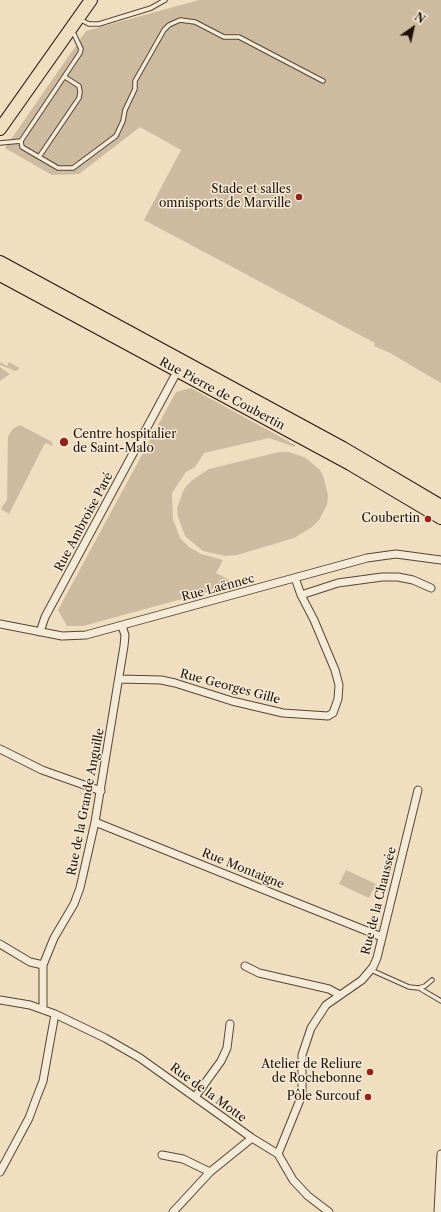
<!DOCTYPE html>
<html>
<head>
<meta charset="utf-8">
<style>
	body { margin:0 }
	#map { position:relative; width:441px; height:1212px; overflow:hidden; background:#efdec0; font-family:"Libre Caslon Text",serif }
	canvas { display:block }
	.north { position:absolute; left:393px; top:8px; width:40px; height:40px; -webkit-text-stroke:3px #f5ead6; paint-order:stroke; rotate:34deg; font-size:11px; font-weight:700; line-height:16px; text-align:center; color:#221307 }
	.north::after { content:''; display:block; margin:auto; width:14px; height:18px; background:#221307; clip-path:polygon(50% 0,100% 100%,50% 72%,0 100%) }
</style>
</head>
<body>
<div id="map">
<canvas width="441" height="1212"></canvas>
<div class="north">N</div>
</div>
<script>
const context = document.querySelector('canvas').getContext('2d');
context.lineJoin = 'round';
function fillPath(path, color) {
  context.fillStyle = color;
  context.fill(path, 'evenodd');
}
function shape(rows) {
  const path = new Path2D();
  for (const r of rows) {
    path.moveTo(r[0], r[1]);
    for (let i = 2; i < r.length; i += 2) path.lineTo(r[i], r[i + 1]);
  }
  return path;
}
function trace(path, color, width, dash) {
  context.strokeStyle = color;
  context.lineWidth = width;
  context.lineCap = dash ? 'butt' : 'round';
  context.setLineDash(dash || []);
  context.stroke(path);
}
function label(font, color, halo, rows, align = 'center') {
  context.font = font + ' "Libre Caslon Text",serif';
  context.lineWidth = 3;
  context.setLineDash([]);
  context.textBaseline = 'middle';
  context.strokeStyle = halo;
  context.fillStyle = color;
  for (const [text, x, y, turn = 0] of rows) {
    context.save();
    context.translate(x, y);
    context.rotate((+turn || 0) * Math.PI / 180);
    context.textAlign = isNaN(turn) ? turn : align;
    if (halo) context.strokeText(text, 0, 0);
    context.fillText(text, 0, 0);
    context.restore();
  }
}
fillPath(shape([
	[199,0,441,0,441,383,390,353,374,346,375,343,144,220,181,150,140,127,79,174,52,175,5,148,86,31],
	[0,362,7,366,9,362,20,368,16,371,0,365],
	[0,367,10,374,0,381],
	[191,388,295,445,295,447,269,438,204,453,195,467,186,472,172,493,173,519,180,538,189,547,201,554,223,560,216,573,237,584,83,626,67,626,58,610,176,392],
	[20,425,52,442,53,446,45,443,9,514,1,509,7,500,8,436,13,429],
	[279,452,289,452,306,458,320,470,324,478,328,496,327,505,319,520,312,527,294,538,237,555,225,556,203,551,185,536,178,517,177,508,184,489,191,481,209,469],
	[346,870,376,884,369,898,339,884]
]), '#ccbba1');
const lane = shape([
	[79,19,89,24,99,24,151,8,165,0],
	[70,32,74,34,81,49,80,53,21,141,22,147,58,168,73,168,116,136,123,121,125,110,135,89,135,81,164,30,169,25,180,20,195,22,224,37,239,37,323,81],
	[0,143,21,141],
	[39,157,79,98,80,92,79,86,65,77],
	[371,970,409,987,419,988,425,986,432,980],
	[419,988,441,1001]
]);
const street = shape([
	[301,595,338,583,382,577,398,577,413,580,431,588],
	[0,624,62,636,86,635,367,558,396,554,441,560],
	[40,632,45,617,179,368],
	[119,679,161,680,175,683,232,701,283,713,328,716,333,713,338,699,339,685,335,670,314,620,301,595,295,578],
	[0,749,42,770,101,791],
	[95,822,382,937],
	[0,944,30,962,43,965],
	[245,966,259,973,329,989,340,995],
	[0,1000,30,1005,55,1014,105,1038,140,1058,252,1138,278,1154,293,1180,308,1196,329,1212],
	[43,1009,43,965,54,938,74,904,80,888,95,822,124,646,125,635,122,626],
	[195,1097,221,1061,227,1048,230,1024],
	[278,1154,302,1095,302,1055,311,1028,326,1005,362,980,373,967,377,958,418,790],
	[162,1155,183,1159,210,1172],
	[0,1172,29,1118,36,1099,43,1081,55,1014],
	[173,1212,210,1172,252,1138],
	[438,1212,441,1154]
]);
const primary = shape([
	[0,129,91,0],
	[0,262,343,448,441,506],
	[0,275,350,464,441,518]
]);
trace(lane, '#554635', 5.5);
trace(street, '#554635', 9);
trace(primary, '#221307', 14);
trace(lane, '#f5ead6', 3.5);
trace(street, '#f5ead6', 7);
trace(primary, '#efdec0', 12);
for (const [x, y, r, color] of [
	[299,197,4,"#8f2418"],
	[64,442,5,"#8f2418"],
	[428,519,4,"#8f2418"],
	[370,1072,4,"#8f2418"],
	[368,1097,4,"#8f2418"]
]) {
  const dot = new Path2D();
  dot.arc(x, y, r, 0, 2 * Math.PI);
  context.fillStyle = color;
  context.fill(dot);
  trace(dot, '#f5ead6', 1.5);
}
label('12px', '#221307', '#f5ead6', [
	["Stade et salles",291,190],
	["omnisports de Marville",291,204],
	["Centre hospitalier",73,435,"left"],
	["de Saint-Malo",73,449,"left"],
	["Coubertin",420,519],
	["Atelier de Reliure",362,1065],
	["de Rochebonne",362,1079],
	["Pôle Surcouf",360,1097]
], 'right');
label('12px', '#221307', '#f5ead6', [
	["Rue Pierre de Coubertin",222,394,28],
	["Rue Ambroise Paré",84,522,-62],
	["Rue Laënnec",218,588,-15],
	["Rue Georges Gille",230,687,15],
	["Rue de la Grande Anguille",86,802,-79],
	["Rue Montaigne",243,869,22],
	["Rue de la Chaussée",379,901,-76],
	["Rue de la Motte",208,1093,36]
]);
</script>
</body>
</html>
